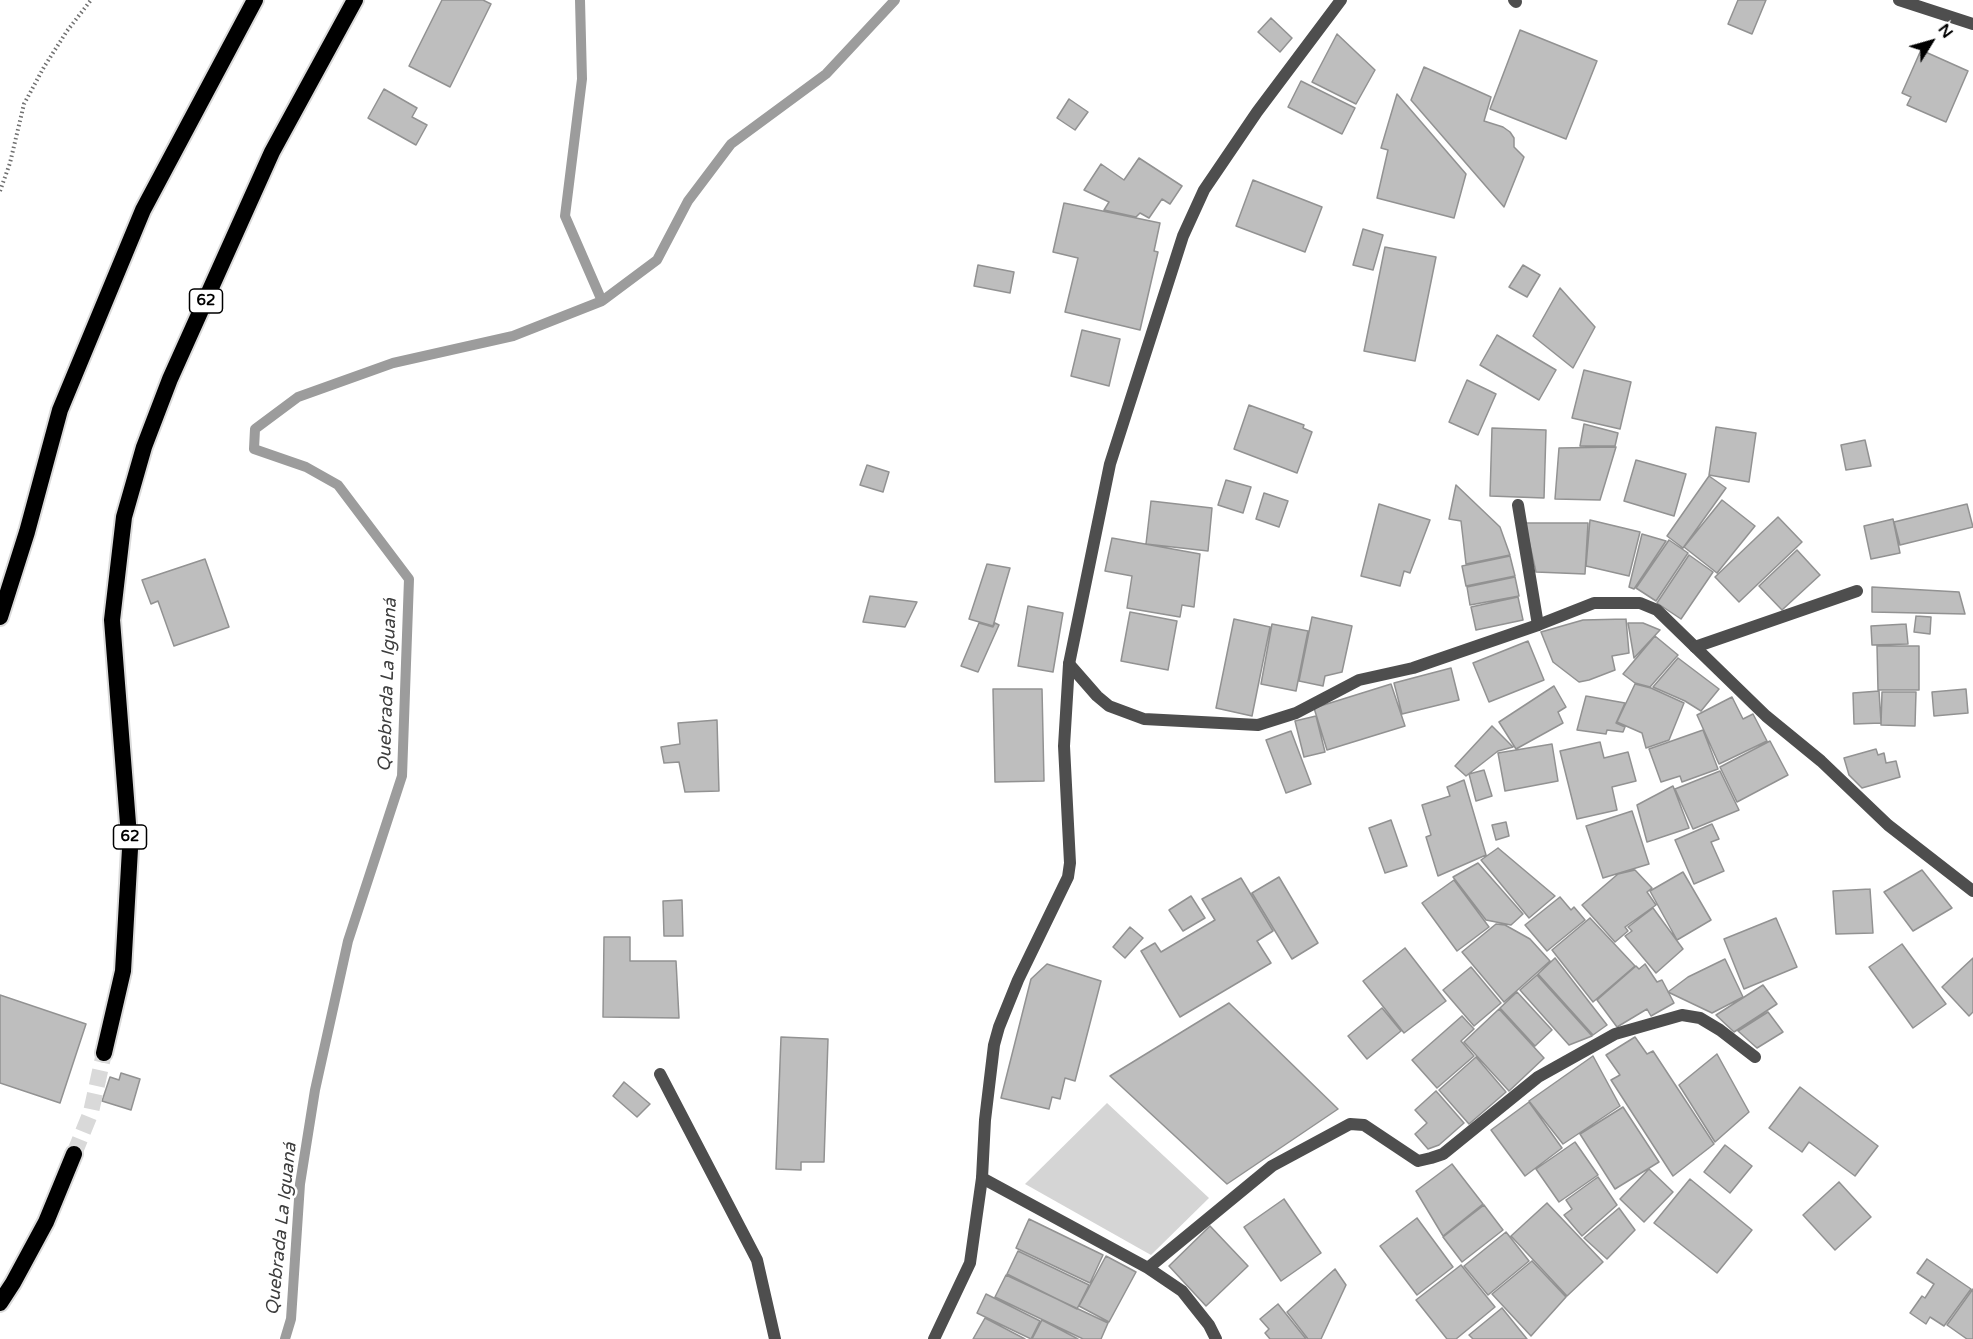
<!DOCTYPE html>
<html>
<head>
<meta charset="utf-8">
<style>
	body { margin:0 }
	#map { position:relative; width:1973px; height:1339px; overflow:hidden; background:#fff; font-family:"Varela Round",sans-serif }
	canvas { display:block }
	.north { position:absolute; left:1901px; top:12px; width:60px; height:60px; -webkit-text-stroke:4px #fff; paint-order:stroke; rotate:53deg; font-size:16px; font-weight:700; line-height:24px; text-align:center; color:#000 }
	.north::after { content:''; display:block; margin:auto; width:21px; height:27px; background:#000; clip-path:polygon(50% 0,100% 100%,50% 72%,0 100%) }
</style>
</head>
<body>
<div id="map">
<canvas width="1973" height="1339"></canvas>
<div class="north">N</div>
</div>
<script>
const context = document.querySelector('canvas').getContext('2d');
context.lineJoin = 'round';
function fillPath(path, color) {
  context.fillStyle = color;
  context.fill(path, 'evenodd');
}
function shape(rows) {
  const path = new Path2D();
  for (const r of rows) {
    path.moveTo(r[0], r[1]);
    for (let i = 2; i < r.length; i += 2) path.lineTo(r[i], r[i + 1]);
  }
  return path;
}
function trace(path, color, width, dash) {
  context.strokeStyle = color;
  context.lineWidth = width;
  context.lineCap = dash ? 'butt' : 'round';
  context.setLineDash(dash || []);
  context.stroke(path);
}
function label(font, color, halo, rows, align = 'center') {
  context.font = font + ' "Varela Round",sans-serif';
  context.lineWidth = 5;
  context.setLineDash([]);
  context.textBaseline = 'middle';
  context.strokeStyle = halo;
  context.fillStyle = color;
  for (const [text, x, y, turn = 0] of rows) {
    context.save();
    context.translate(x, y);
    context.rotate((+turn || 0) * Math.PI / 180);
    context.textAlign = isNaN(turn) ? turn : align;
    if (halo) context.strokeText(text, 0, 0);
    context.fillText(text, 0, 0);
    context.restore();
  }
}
fillPath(shape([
	[1107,1103,1209,1198,1151,1255,1025,1184]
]), '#d5d5d5');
trace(shape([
	[580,0,582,79,565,216,602,301],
	[285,1339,291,1319,300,1184,315,1090,348,941,402,776,409,579,338,485,306,467,254,449,255,429,298,397,393,363,513,336,602,301,657,260,688,201,731,144,826,74,895,0]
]), '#9c9c9c', 10);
const building = shape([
	[442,0,483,0,491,4,450,87,409,66,442,0],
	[1738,0,1766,0,1752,34,1728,24,1738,0],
	[1271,18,1292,38,1280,52,1258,32,1271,18],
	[1520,30,1597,61,1566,139,1490,109,1520,30],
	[1337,34,1375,70,1356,104,1312,82,1337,34],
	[1921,50,1968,71,1946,122,1907,105,1911,97,1902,93,1921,50],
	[1424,67,1491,97,1484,121,1503,127,1510,132,1514,138,1514,147,1524,157,1504,207,1411,100,1424,67],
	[1301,81,1355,108,1342,134,1288,107,1301,81],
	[384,89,417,108,412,117,427,125,416,145,368,118,384,89],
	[1397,94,1466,174,1454,218,1377,198,1388,150,1381,148,1397,94],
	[1069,99,1088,112,1075,130,1057,118,1069,99],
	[1139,158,1182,186,1170,204,1162,199,1149,218,1140,213,1136,217,1104,210,1109,202,1084,190,1101,164,1124,180,1139,158],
	[1253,180,1322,207,1305,252,1236,226,1253,180],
	[1064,203,1160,223,1154,251,1158,252,1140,330,1065,312,1078,258,1053,252,1064,203],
	[1363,229,1383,235,1373,270,1353,265,1363,229],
	[1385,247,1436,257,1415,361,1364,351,1385,247],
	[978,265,1014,272,1010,293,974,286,978,265],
	[1523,265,1540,275,1527,297,1509,287,1523,265],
	[1560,288,1595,327,1573,368,1533,336,1560,288],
	[1082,330,1120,339,1109,386,1071,376,1082,330],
	[1497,335,1556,370,1539,400,1480,365,1497,335],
	[1584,370,1631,382,1620,429,1572,418,1584,370],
	[1467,380,1496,394,1478,435,1449,422,1467,380],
	[1249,405,1304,425,1303,428,1312,432,1297,473,1234,449,1249,405],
	[1584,424,1618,433,1615,446,1580,446,1584,424],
	[1716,427,1756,433,1749,482,1709,475,1716,427],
	[1492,428,1546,430,1544,498,1490,496,1492,428],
	[1865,440,1871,466,1846,470,1841,445,1865,440],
	[1616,447,1600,500,1555,499,1559,448,1616,447],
	[1636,460,1686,474,1674,516,1624,501,1636,460],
	[867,465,889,472,883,492,860,485,867,465],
	[1709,476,1726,488,1683,548,1667,536,1709,476],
	[1226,480,1251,487,1243,513,1218,505,1226,480],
	[1456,485,1500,527,1510,555,1466,564,1461,521,1449,519,1456,485],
	[1264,493,1288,501,1279,527,1256,519,1264,493],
	[1722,500,1755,526,1717,573,1684,547,1722,500],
	[1151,501,1212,508,1208,551,1146,544,1151,501],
	[1379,504,1430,520,1410,573,1404,571,1400,586,1361,576,1379,504],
	[1967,504,1973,527,1900,545,1894,522,1967,504],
	[1778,517,1802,542,1739,602,1715,577,1778,517],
	[1893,519,1900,553,1871,559,1864,526,1893,519],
	[1590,520,1640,532,1629,576,1586,566,1590,520],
	[1525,523,1588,523,1585,574,1536,572,1525,523],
	[1642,534,1666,541,1634,589,1629,587,1642,534],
	[1112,538,1200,554,1194,607,1182,605,1180,617,1127,608,1132,576,1105,571,1112,538],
	[1669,540,1688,553,1656,601,1636,588,1669,540],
	[1797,550,1820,575,1782,610,1759,586,1797,550],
	[1689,555,1713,572,1681,619,1657,603,1689,555],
	[1510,556,1515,576,1466,586,1462,566,1510,556],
	[205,559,229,627,174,646,158,601,151,604,142,580,205,559],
	[987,564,1010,568,993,626,969,619,987,564],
	[1515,577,1519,596,1470,605,1467,587,1515,577],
	[1872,587,1959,592,1965,614,1872,612,1872,587],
	[870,596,917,602,905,627,863,622,870,596],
	[1518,597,1523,620,1476,630,1471,607,1518,597],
	[1028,606,1063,613,1053,672,1018,666,1028,606],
	[1130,612,1177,621,1168,670,1121,661,1130,612],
	[1916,616,1931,617,1930,634,1914,632,1916,616],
	[1312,617,1352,626,1342,672,1325,676,1323,686,1299,681,1312,617],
	[1234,619,1270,627,1252,716,1216,708,1234,619],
	[1626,619,1629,653,1612,656,1615,670,1589,680,1579,682,1553,662,1541,632,1583,620,1626,619],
	[979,623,993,627,995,623,999,625,978,672,961,666,979,623],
	[1628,623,1643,623,1660,630,1634,658,1628,623],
	[1272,624,1308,631,1296,691,1261,684,1272,624],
	[1906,624,1908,644,1872,645,1871,626,1906,624],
	[1655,636,1678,655,1650,687,1635,683,1623,674,1655,636],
	[1528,641,1544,680,1489,702,1473,663,1528,641],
	[1877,646,1919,646,1919,690,1878,690,1877,646],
	[1678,658,1719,689,1701,711,1685,701,1653,687,1678,658],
	[1451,668,1459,700,1402,714,1394,683,1451,668],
	[1391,684,1405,726,1327,750,1314,708,1391,684],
	[1635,684,1651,688,1684,703,1669,740,1646,748,1642,733,1617,722,1635,684],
	[1554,686,1566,707,1558,712,1563,723,1516,749,1499,722,1554,686],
	[993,689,1042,689,1044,781,995,782,993,689],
	[1966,689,1968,713,1934,716,1932,692,1966,689],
	[1879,691,1881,723,1854,724,1853,693,1879,691],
	[1882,692,1916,692,1915,726,1881,725,1882,692],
	[1586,696,1625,703,1616,723,1625,727,1623,732,1607,730,1606,734,1577,730,1586,696],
	[1732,697,1743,719,1753,714,1767,741,1719,764,1697,715,1732,697],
	[1316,716,1325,752,1304,757,1295,721,1316,716],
	[717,720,719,791,685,792,679,762,664,763,661,747,680,744,678,723,717,720],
	[1492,726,1513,747,1498,751,1466,776,1455,766,1492,726],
	[1703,730,1718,769,1682,782,1680,776,1661,782,1649,749,1703,730],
	[1291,731,1311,784,1286,793,1266,740,1291,731],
	[1770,741,1788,775,1737,802,1720,767,1770,741],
	[1600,742,1604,758,1628,752,1636,781,1612,787,1617,810,1577,819,1560,751,1600,742],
	[1552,744,1558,781,1505,791,1498,753,1552,744],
	[1876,749,1878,755,1884,753,1886,763,1896,761,1900,777,1862,788,1849,775,1844,758,1876,749],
	[1484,770,1492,796,1476,801,1469,774,1484,770],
	[1720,771,1739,810,1693,829,1675,789,1720,771],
	[1464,780,1486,855,1438,876,1426,837,1431,835,1422,805,1450,796,1447,787,1464,780],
	[1673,786,1689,828,1647,842,1637,805,1673,786],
	[1632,811,1649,864,1603,878,1586,826,1632,811],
	[1391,820,1407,866,1385,873,1369,828,1391,820],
	[1506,822,1509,836,1496,840,1492,825,1506,822],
	[1712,824,1719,839,1711,842,1724,871,1694,884,1675,840,1712,824],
	[1498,848,1555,896,1529,918,1481,860,1498,848],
	[1478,863,1523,914,1511,925,1486,920,1453,877,1478,863],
	[1635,870,1652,888,1647,892,1656,905,1625,927,1628,931,1615,942,1582,905,1618,874,1635,870],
	[1922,870,1952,908,1913,931,1884,892,1922,870],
	[1683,872,1711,920,1677,940,1650,891,1683,872],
	[1279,877,1318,943,1292,959,1252,893,1279,877],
	[1241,878,1273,931,1257,941,1271,963,1180,1017,1141,951,1155,943,1161,952,1215,920,1202,899,1241,878],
	[1454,880,1489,927,1457,951,1422,903,1454,880],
	[1870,889,1873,933,1836,934,1833,891,1870,889],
	[1191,896,1205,918,1183,931,1169,910,1191,896],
	[1560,897,1571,910,1574,907,1585,920,1547,951,1525,925,1560,897],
	[682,900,683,936,664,936,663,901,682,900],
	[1653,908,1683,949,1656,973,1625,936,1632,931,1628,927,1653,908],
	[1590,918,1635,966,1593,1002,1552,950,1590,918],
	[1776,918,1797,967,1744,989,1724,939,1776,918],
	[1496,924,1505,925,1530,939,1550,961,1504,1002,1462,952,1496,924],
	[1130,927,1143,938,1125,958,1113,947,1130,927],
	[604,937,630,937,630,961,676,961,679,1018,603,1017,604,937],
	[1902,944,1946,1004,1913,1028,1869,967,1902,944],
	[1405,948,1446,1001,1404,1033,1363,981,1405,948],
	[1555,958,1607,1025,1593,1035,1538,974,1555,958],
	[1973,958,1973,1012,1969,1016,1942,987,1973,958],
	[1725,959,1743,997,1712,1013,1668,992,1688,977,1725,959],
	[1047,964,1101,981,1075,1081,1065,1078,1060,1099,1052,1097,1049,1109,1001,1098,1031,979,1047,964],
	[1645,964,1657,982,1662,980,1674,1003,1651,1016,1647,1009,1617,1027,1597,1000,1636,966,1639,969,1645,964],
	[1471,967,1501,1003,1474,1026,1443,990,1471,967],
	[1537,975,1592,1036,1569,1045,1520,990,1537,975],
	[1763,985,1777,1004,1734,1032,1716,1015,1763,985],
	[1517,992,1552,1030,1535,1046,1500,1008,1517,992],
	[0,995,86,1024,60,1103,0,1083,0,995],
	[1229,1003,1338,1109,1227,1184,1110,1076,1229,1003],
	[1382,1008,1401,1031,1367,1059,1348,1036,1382,1008],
	[1499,1009,1544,1058,1509,1091,1464,1042,1499,1009],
	[1768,1012,1783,1032,1757,1048,1738,1031,1768,1012],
	[1462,1016,1474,1029,1461,1041,1474,1056,1437,1088,1412,1060,1462,1016],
	[781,1037,828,1039,824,1162,801,1162,801,1170,776,1169,781,1037],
	[1635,1037,1647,1054,1653,1051,1714,1144,1673,1176,1611,1080,1620,1075,1606,1055,1635,1037],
	[1717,1054,1749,1112,1715,1142,1679,1085,1717,1054],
	[1593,1056,1620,1106,1563,1144,1529,1101,1593,1056],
	[1476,1057,1506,1092,1469,1124,1439,1090,1476,1057],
	[121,1073,140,1079,131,1110,102,1101,110,1077,119,1080,121,1073],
	[624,1082,650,1104,637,1117,613,1096,624,1082],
	[1800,1087,1878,1146,1855,1176,1809,1142,1802,1152,1769,1128,1800,1087],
	[1436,1091,1464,1123,1439,1145,1428,1149,1415,1134,1427,1123,1415,1110,1436,1091],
	[1529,1102,1562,1148,1525,1176,1491,1130,1529,1102],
	[1623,1107,1659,1162,1615,1189,1580,1134,1623,1107],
	[1575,1142,1598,1175,1559,1202,1536,1169,1575,1142],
	[1725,1145,1752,1166,1730,1193,1704,1172,1725,1145],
	[1452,1164,1483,1204,1443,1236,1416,1191,1452,1164],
	[1649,1169,1673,1192,1644,1222,1620,1199,1649,1169],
	[1598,1177,1617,1205,1582,1236,1564,1215,1572,1209,1566,1200,1598,1177],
	[1690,1179,1752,1230,1717,1273,1654,1223,1690,1179],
	[1839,1182,1871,1217,1835,1250,1803,1215,1839,1182],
	[1284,1199,1321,1253,1281,1281,1244,1227,1284,1199],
	[1547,1203,1603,1262,1567,1296,1511,1236,1547,1203],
	[1484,1205,1503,1230,1462,1262,1443,1237,1484,1205],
	[1619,1208,1635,1230,1607,1259,1584,1238,1619,1208],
	[1417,1218,1453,1267,1417,1295,1380,1246,1417,1218],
	[1029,1219,1103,1255,1090,1283,1016,1248,1029,1219],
	[1210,1226,1248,1266,1206,1306,1169,1266,1210,1226],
	[1506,1232,1529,1261,1488,1295,1464,1266,1506,1232],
	[1018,1251,1089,1285,1077,1309,1007,1274,1018,1251],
	[1106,1256,1136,1272,1109,1322,1079,1306,1106,1256],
	[1927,1259,1971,1289,1944,1326,1930,1317,1926,1324,1910,1313,1922,1296,1925,1298,1934,1284,1917,1273,1927,1259],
	[1532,1261,1566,1297,1531,1336,1492,1294,1532,1261],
	[1461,1265,1495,1307,1456,1339,1447,1339,1416,1300,1461,1265],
	[1335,1269,1346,1285,1321,1339,1308,1339,1287,1312,1335,1269],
	[1006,1275,1108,1323,1101,1339,1083,1339,995,1297,1006,1275],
	[1973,1289,1973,1339,1967,1339,1947,1325,1973,1289],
	[986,1294,1040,1321,1031,1339,977,1313,986,1294],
	[1278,1304,1306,1339,1270,1339,1265,1333,1269,1329,1260,1319,1278,1304],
	[1502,1308,1527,1339,1473,1339,1469,1335,1502,1308],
	[985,1318,1025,1339,973,1339,985,1318],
	[1042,1320,1078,1339,1032,1339,1042,1320]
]);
fillPath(building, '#bebebe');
trace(building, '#929292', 1.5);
trace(shape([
	[74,1154,91,1112,104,1053]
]), '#d9d9d9', 16, [16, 8]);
const trunk = shape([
	[0,617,27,532,60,410,143,210,255,0],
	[104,1053,123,971,130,849,112,620,124,517,144,447,170,379,272,152,355,0],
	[0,1303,13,1283,46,1222,74,1154]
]);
trace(trunk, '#dbdbdb', 20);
trace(shape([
	[0,191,10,163,24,104,44,67,67,31,91,0]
]), '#707070', 4, [1.5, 3]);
trace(shape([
	[1514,0,1516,2],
	[1518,505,1538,625],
	[660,1074,757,1260,775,1339]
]), '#4e4e4e', 12);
trace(shape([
	[1899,0,1973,24],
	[1069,664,1097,696,1109,706,1144,719,1258,725,1296,713,1359,680,1413,668,1538,625,1594,603,1640,603,1657,610,1766,716,1821,761,1888,825,1973,891],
	[982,1178,1148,1268,1182,1291,1209,1325,1216,1339],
	[1148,1268,1272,1166,1350,1124,1364,1125,1418,1161,1431,1158,1443,1154,1538,1077,1615,1034,1682,1015,1700,1018,1720,1030,1755,1057]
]), '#4e4e4e', 12);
trace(shape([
	[1695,647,1857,591],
	[934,1339,970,1263,982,1178,985,1120,994,1045,999,1027,1018,980,1068,877,1070,863,1064,746,1069,664,1110,464,1183,236,1204,190,1257,112,1341,0]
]), '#4e4e4e', 12);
trace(trunk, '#000', 16);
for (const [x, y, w] of [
	[206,301,33],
	[130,837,33]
]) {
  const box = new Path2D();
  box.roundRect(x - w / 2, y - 12, w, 24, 4.5);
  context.fillStyle = '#fff';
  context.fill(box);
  trace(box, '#000', 1.5);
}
label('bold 15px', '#000', null, [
	["62",206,301],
	["62",130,837]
]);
label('italic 18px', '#3d3d3d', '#fff', [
	["Quebrada La Iguaná",388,685,-88],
	["Quebrada La Iguaná",282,1229,-84]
]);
</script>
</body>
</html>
